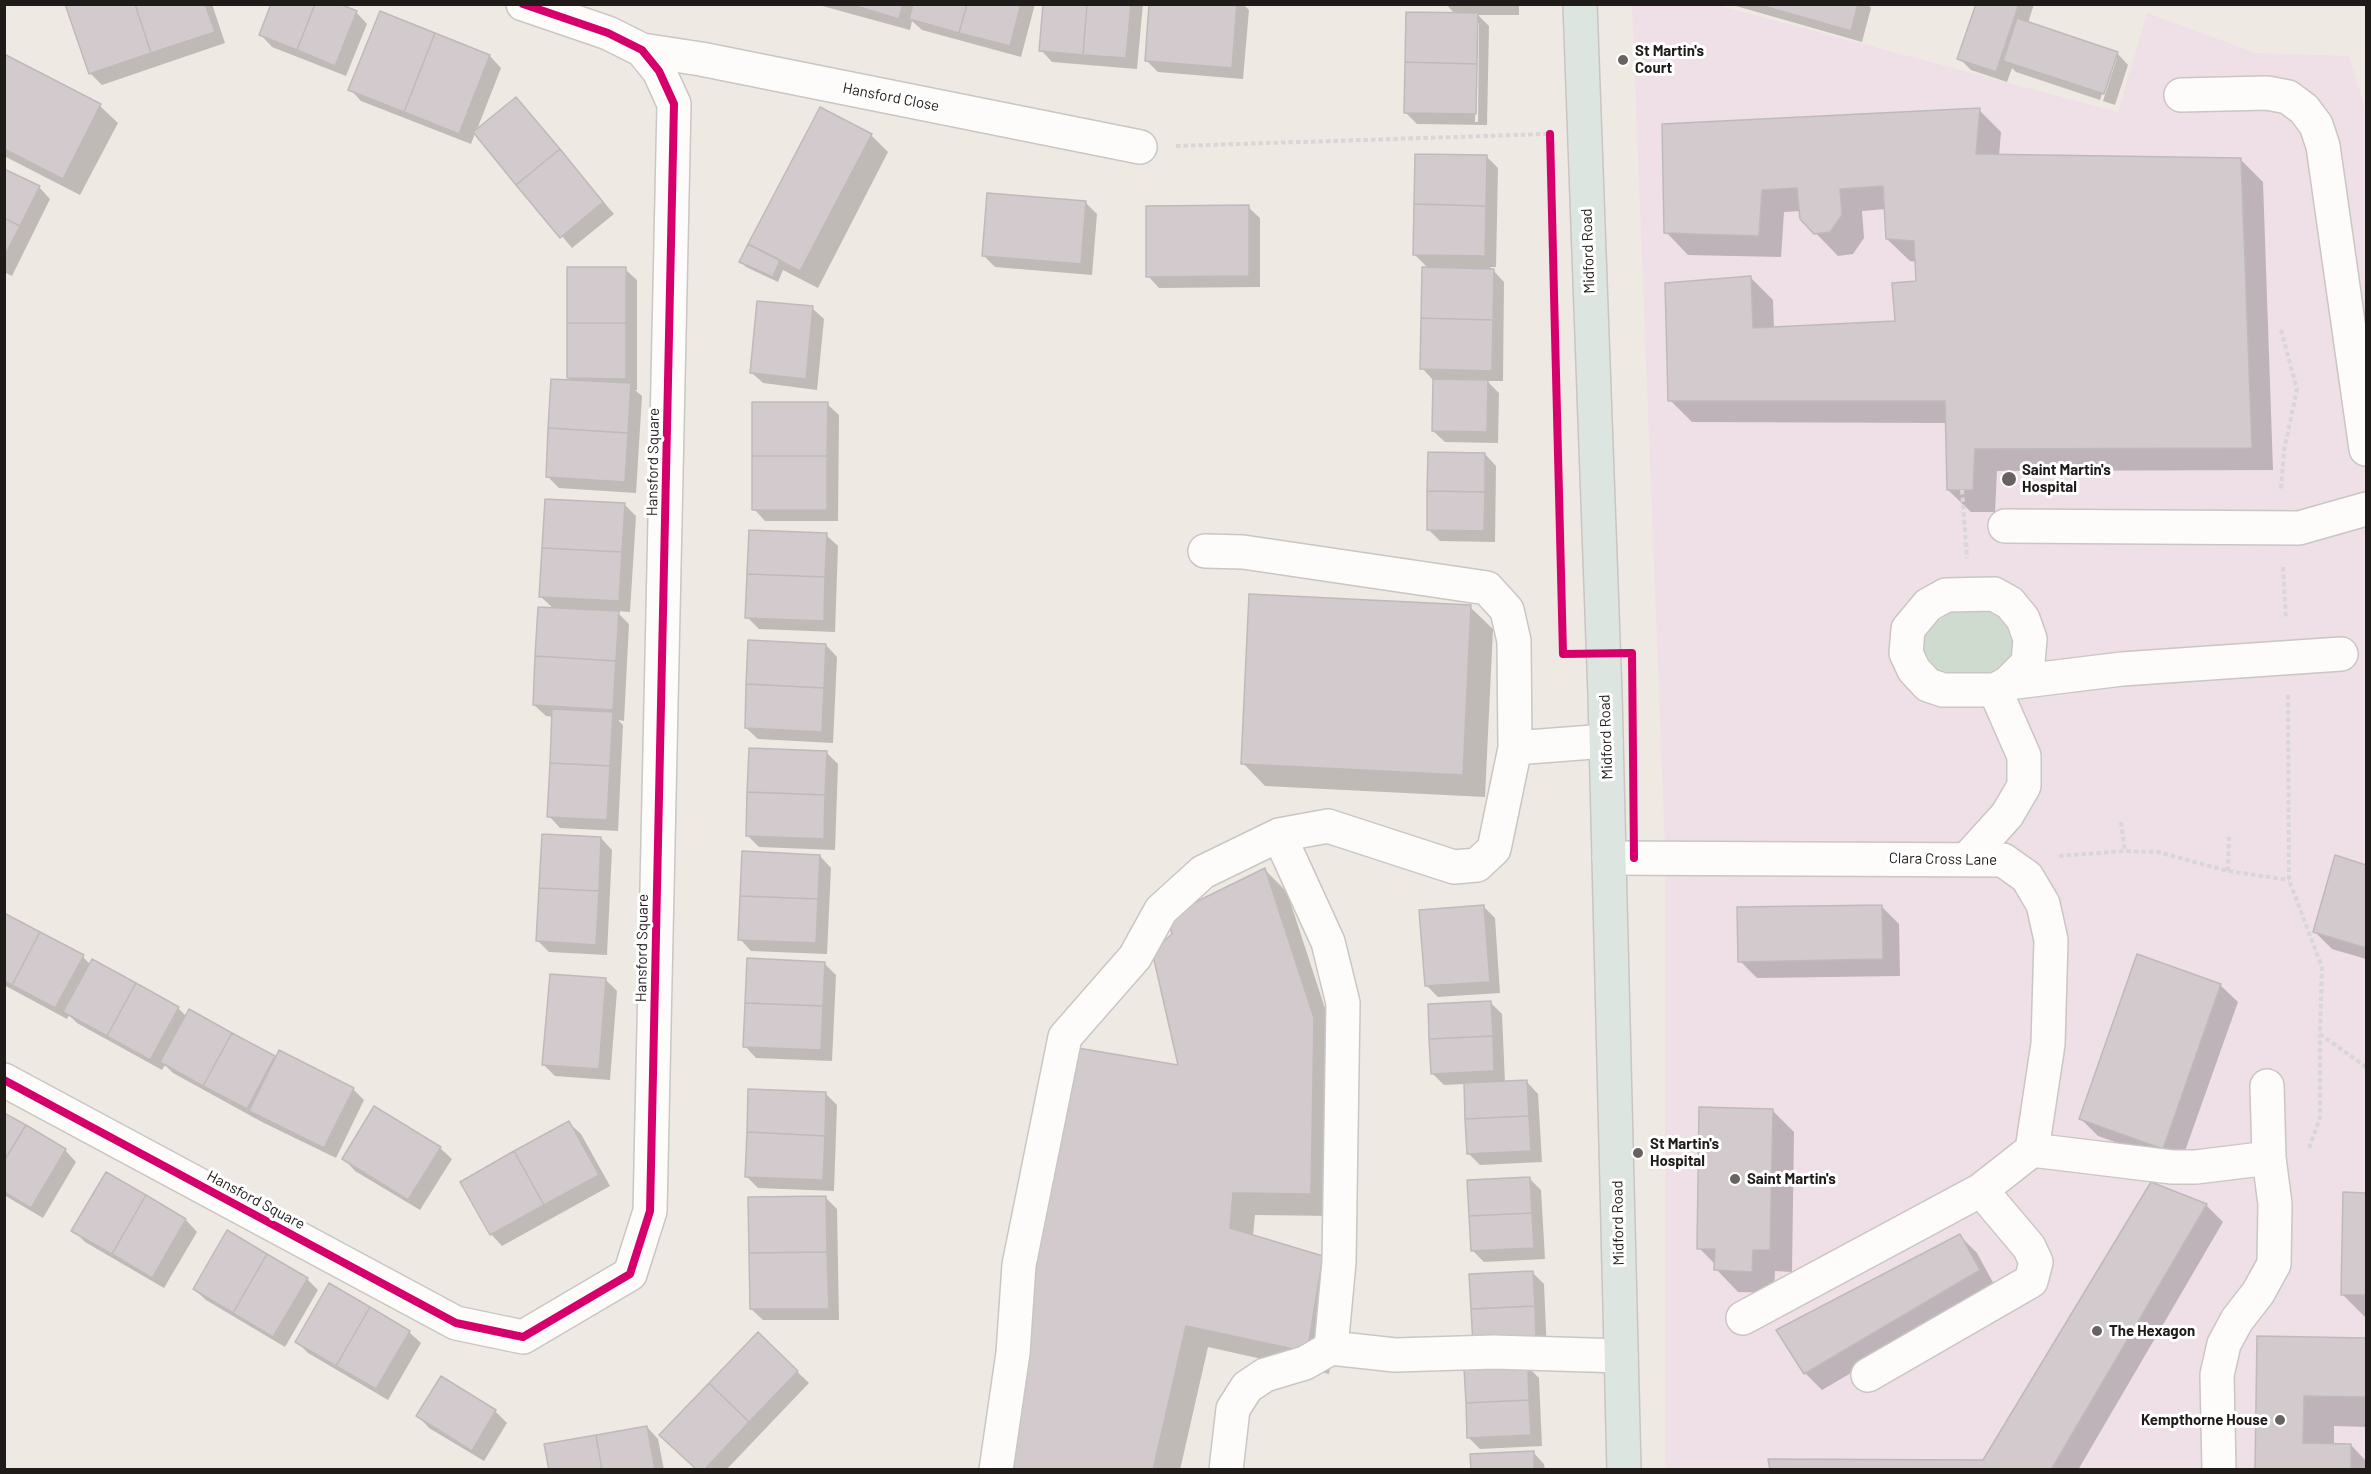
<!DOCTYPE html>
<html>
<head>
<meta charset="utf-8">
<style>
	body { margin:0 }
	#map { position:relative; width:2371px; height:1474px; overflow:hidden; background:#efe9e4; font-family:Barlow,sans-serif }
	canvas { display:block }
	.frame { position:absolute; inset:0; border:6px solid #1f1b19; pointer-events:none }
</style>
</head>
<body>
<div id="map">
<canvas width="2371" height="1474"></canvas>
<div class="frame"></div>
</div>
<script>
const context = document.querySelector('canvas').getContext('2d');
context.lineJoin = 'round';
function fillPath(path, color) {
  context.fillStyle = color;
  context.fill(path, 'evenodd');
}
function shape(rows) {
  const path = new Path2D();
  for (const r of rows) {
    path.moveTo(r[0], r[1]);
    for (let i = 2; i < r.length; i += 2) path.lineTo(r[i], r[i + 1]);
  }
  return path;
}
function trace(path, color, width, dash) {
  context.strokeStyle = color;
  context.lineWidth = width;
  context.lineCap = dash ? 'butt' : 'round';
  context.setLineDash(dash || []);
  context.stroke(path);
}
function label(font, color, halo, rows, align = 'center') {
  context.font = font + ' Barlow,sans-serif';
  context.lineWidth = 6;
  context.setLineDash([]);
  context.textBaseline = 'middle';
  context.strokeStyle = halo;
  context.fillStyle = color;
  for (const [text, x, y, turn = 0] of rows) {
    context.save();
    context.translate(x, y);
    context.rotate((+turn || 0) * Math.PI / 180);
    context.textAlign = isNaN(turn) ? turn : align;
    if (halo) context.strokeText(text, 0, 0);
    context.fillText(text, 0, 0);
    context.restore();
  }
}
fillPath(shape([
	[1632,5,1717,5,2118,112,2147,13,2256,53,2349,56,2366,112,2366,1469,1665,1469,1665,846]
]), '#eee0e6');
fillPath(shape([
	[1990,611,1998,616,2008,628,2014,643,2011,655,2000,667,1990,672,1949,673,1938,670,1930,661,1923,649,1923,637,1930,627,1950,613]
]), '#d0dbcf');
fillPath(shape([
	[67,4,212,4,225,43,102,85,90,73],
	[815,4,1035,4,1021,57,922,30,912,21,910,30],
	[1045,4,1143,4,1137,69,1052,62,1041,50],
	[1151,4,1243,4,1249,10,1243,79,1158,72,1146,60],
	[1446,4,1519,4,1519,15,1478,15,1489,26,1487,125,1417,124,1406,113,1455,14],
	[1476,23,1479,23,1478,122,1475,122],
	[1729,4,1868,4,1871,8,1862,42],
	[1978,4,2034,4,2028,23,2117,53,2128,65,2115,105,2103,101,2117,58,2114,58,2100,100,2016,72,2012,68,2007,82,1971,70,1959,58],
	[356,12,367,24,346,76,272,47,261,35],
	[380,13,490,56,501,68,476,132,516,99,614,214,572,248,475,133,471,144,361,101,350,89],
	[4,56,100,106,118,123,80,195,4,156],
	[1979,110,2001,132,1999,156,2240,159,2263,182,2273,470,1997,471,1995,512,1971,512,1948,490,1947,423,1692,422,1670,400,1751,278,1773,300,1774,328,1896,323,1918,282,1917,262,1910,261,1887,239,1886,209,1862,211,1864,238,1853,254,1838,256,1802,219,1801,211,1784,212,1781,257,1688,255,1666,232,1664,125],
	[871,135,888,152,818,288,783,270,778,282,746,267,741,262],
	[1486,156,1498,168,1496,267,1490,267,1504,282,1503,381,1487,381,1499,393,1498,443,1445,442,1433,431,1433,380,1422,368,1429,269,1415,255],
	[4,170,39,187,50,199,12,276,4,272],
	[1085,202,1097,214,1092,275,995,267,983,255],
	[1248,207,1260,218,1260,287,1159,288,1148,276],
	[625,269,637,280,637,390,635,390,642,396,636,493,559,488,547,476,572,381,569,378],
	[812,308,824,319,817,390,763,383,751,372],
	[827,404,839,415,838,521,765,521,754,509],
	[1485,454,1496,466,1495,542,1440,541,1428,529],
	[624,504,636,516,630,612,616,611,629,624,624,721,618,720,623,725,618,831,560,828,549,816,554,717,546,716,534,705,554,609,540,596],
	[826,535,838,546,835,632,759,629,747,617],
	[1470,607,1493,629,1485,797,1265,786,1243,763],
	[826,645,837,657,833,743,758,739,746,728],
	[826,752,838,764,835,850,759,847,747,835],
	[601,838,612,850,607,955,549,952,538,941],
	[820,856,831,868,827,954,751,951,740,939],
	[2336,857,2366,866,2366,959,2332,949,2315,932],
	[1265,870,1287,892,1336,1042,1333,1216,1255,1215,1253,1236,1323,1257,1345,1280,1329,1374,1208,1347,1180,1470,1002,1470,1180,1067,1173,935],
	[1881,906,1899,924,1900,976,1757,978,1740,961],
	[1484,907,1495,918,1500,993,1438,997,1427,986],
	[4,914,83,957,91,965,178,1008,186,1016,189,1011,276,1058,353,1089,364,1100,336,1158,262,1122,173,1073,165,1065,162,1070,77,1023,69,1015,67,1019,4,985],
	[824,963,836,975,832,1061,756,1058,745,1046],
	[605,979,617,991,610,1080,555,1076,544,1065],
	[2220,985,2238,1002,2180,1165,2098,1136,2081,1119],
	[1490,1002,1502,1014,1505,1083,1527,1082,1538,1094,1542,1162,1480,1165,1469,1154,1465,1084,1444,1085,1432,1073],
	[825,1093,837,1105,834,1191,758,1188,746,1176],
	[1772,1110,1794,1132,1792,1272,1775,1271,1774,1293,1738,1292,1716,1269,1716,1265,1699,1248],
	[4,1114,65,1150,76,1162,43,1218,4,1195],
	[569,1123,581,1134,610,1186,502,1246,491,1234],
	[440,1148,452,1159,420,1210,355,1171,344,1159],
	[106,1174,186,1220,197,1232,164,1288,85,1242,73,1230],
	[1530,1179,1541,1190,1545,1259,1484,1262,1472,1250],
	[2344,1194,2366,1195,2366,1318,2342,1294],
	[826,1198,837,1209,839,1320,763,1320,751,1309],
	[2206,1205,2223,1222,2078,1470,1771,1470,1984,1462],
	[1960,1236,1977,1253,1996,1288,1822,1390,1805,1373],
	[1532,1272,1544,1284,1547,1353,1486,1356],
	[307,1279,318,1290,285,1347,206,1300,194,1289],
	[409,1332,421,1343,388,1400,308,1353,297,1342],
	[758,1334,809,1383,726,1470,698,1470],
	[2259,1338,2366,1339,2366,1427,2334,1426,2334,1445,2351,1445,2366,1461,2366,1470,2256,1470],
	[1527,1366,1539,1378,1542,1446,1480,1449,1469,1438],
	[441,1378,495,1411,507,1423,484,1461,429,1428,418,1416],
	[647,1427,658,1439,664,1470,550,1470],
	[1533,1452,1544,1464,1545,1470,1472,1470]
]), '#0003');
const building = shape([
	[65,4,135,4,151,53,89,74,65,4],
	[135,4,205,4,215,32,151,53,135,4],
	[271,4,315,4,297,50,259,35,271,4],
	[315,4,340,4,357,11,335,66,297,50,315,4],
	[849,4,903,4,899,19,849,4],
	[913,4,967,4,959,33,909,19,913,4],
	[967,4,1021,4,1010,46,959,33,967,4],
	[1043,4,1087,4,1083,55,1039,51,1043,4],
	[1087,4,1131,4,1126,58,1083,55,1087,4],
	[1149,4,1237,4,1232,68,1145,61,1149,4],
	[1756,4,1858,4,1851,31,1756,4],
	[1976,4,2019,4,1996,72,1957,59,1976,4],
	[380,11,435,33,404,112,348,90,380,11],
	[1406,12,1478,13,1477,64,1405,62,1406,12],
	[2017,18,2118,52,2104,94,2003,61,2017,18],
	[435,33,490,55,459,134,404,112,435,33],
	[4,54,101,104,63,179,4,149,4,54],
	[1405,62,1477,64,1476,114,1404,113,1405,62],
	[516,97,560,149,516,185,473,132,516,97],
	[820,107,872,134,800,271,748,244,820,107],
	[1980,108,1976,154,2241,158,2252,448,1975,449,1973,490,1947,490,1945,401,1668,401,1665,283,1751,276,1753,328,1895,321,1892,283,1916,281,1914,241,1886,239,1883,186,1840,189,1842,215,1830,232,1814,234,1800,219,1797,188,1762,190,1759,236,1664,233,1662,124,1980,108],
	[560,149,603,202,560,238,516,185,560,149],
	[1415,154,1487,155,1486,206,1414,204,1415,154],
	[4,169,40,186,20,226,4,218,4,169],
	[987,193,1086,201,1081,264,982,256,987,193],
	[1414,204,1486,206,1485,256,1413,255,1414,204],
	[1249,205,1249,276,1146,277,1146,206,1249,205],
	[4,218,20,226,4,257,4,218],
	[748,244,780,260,773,277,739,262,748,244],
	[567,267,626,267,626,323,567,323,567,267],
	[1422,267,1494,269,1493,320,1421,318,1422,267],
	[757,301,813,306,806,379,750,373,757,301],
	[1421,318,1493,320,1492,371,1420,369,1421,318],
	[567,323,626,323,626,379,567,378,567,323],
	[551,379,631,383,628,433,548,428,551,379],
	[1433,379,1488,380,1487,432,1432,431,1433,379],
	[752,402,828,402,827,456,752,456,752,402],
	[548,428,628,433,625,482,546,477,548,428],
	[1428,452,1485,453,1485,492,1427,491,1428,452],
	[752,456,827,456,827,510,752,510,752,456],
	[1427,491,1485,492,1484,531,1427,530,1427,491],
	[545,499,625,503,622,552,542,548,545,499],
	[749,530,827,533,825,577,747,574,749,530],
	[542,548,622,552,619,601,539,597,542,548],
	[747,574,825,577,824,621,745,618,747,574],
	[1249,594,1471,605,1463,775,1241,764,1249,594],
	[538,607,619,611,616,661,535,656,538,607],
	[748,640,826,644,824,688,746,684,748,640],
	[535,656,616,661,613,710,533,705,535,656],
	[746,684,824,688,822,732,745,728,746,684],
	[552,709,613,712,610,766,550,763,552,709],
	[749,748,827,751,825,795,747,792,749,748],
	[550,763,610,766,607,820,547,817,550,763],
	[747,792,825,795,824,839,746,836,747,792],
	[542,834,601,837,599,891,539,888,542,834],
	[742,851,820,855,818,899,740,896,742,851],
	[2335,855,2366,865,2366,948,2313,932,2335,855],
	[1265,868,1314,1018,1311,1194,1233,1193,1230,1228,1323,1256,1307,1352,1186,1326,1153,1470,1000,1470,1072,1047,1178,1065,1152,951,1172,934,1167,916,1265,868],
	[539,888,599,891,596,945,536,941,539,888],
	[740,896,818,899,816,943,738,940,740,896],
	[1484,905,1490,982,1425,986,1419,910,1484,905],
	[1882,905,1883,959,1738,962,1737,907,1882,905],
	[4,913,40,932,12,985,4,981,4,913],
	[40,932,84,955,55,1008,12,985,40,932],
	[2137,954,2221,984,2163,1149,2079,1119,2137,954],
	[747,958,825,962,823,1006,745,1003,747,958],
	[92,959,136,983,107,1036,63,1012,92,959],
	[550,974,606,978,599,1069,542,1065,550,974],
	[136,983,179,1007,150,1060,107,1036,136,983],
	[1491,1001,1493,1036,1429,1039,1428,1004,1491,1001],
	[745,1003,823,1006,821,1050,743,1047,745,1003],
	[189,1009,232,1033,203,1086,160,1062,189,1009],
	[232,1033,275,1056,247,1109,203,1086,232,1033],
	[1493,1036,1494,1071,1431,1074,1429,1039,1493,1036],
	[279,1050,354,1088,324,1148,249,1111,279,1050],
	[1527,1080,1529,1116,1465,1119,1464,1083,1527,1080],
	[748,1089,826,1092,825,1136,747,1132,748,1089],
	[374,1106,441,1147,408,1200,342,1159,374,1106],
	[1699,1107,1773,1109,1770,1250,1753,1250,1752,1272,1714,1270,1715,1249,1697,1249,1699,1107],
	[4,1113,26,1125,4,1161,4,1113],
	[1529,1116,1531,1151,1467,1154,1465,1119,1529,1116],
	[569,1121,599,1175,544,1205,514,1151,569,1121],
	[26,1125,66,1149,31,1208,4,1192,4,1161,26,1125],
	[747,1132,825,1136,823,1180,745,1177,747,1132],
	[514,1151,544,1205,490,1235,460,1182,514,1151],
	[106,1172,146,1195,112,1254,71,1231,106,1172],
	[1530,1177,1532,1213,1469,1216,1467,1180,1530,1177],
	[2151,1182,2207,1204,2051,1470,1770,1470,1768,1459,1983,1460,2151,1182],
	[2343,1192,2366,1193,2366,1295,2341,1295,2343,1192],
	[146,1195,186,1219,152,1278,112,1254,146,1195],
	[826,1196,827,1252,749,1253,748,1197,826,1196],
	[1532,1213,1534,1248,1471,1251,1469,1216,1532,1213],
	[227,1230,267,1254,233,1313,193,1289,227,1230],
	[1960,1234,1980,1270,1804,1374,1776,1330,1960,1234],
	[827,1252,829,1309,750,1309,749,1253,827,1252],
	[267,1254,308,1278,273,1337,233,1313,267,1254],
	[1533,1271,1535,1306,1471,1309,1469,1274,1533,1271],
	[329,1283,370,1307,336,1366,295,1342,329,1283],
	[1535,1306,1536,1342,1473,1345,1471,1309,1535,1306],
	[370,1307,410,1331,376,1389,336,1366,370,1307],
	[758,1332,798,1371,749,1422,709,1383,758,1332],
	[2257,1336,2366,1338,2366,1397,2304,1396,2303,1443,2351,1444,2351,1470,2255,1470,2257,1336],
	[1528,1365,1529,1400,1466,1403,1464,1368,1528,1365],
	[441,1376,496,1410,472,1451,416,1416,441,1376],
	[709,1383,749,1422,704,1470,697,1470,659,1435,709,1383],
	[1529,1400,1531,1435,1467,1438,1466,1403,1529,1400],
	[647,1426,655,1470,602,1470,596,1435,647,1426],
	[596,1435,602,1470,549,1470,544,1444,596,1435],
	[1534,1451,1534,1470,1471,1470,1470,1454,1534,1451]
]);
fillPath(building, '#d2cacc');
trace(building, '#bfbaba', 1.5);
const minor = shape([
	[642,50,701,59,1140,147],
	[2181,95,2267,93,2288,97,2304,109,2316,125,2323,146,2366,449],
	[2005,526,2299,528,2366,509],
	[1205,551,1243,552,1487,588,1507,610,1514,641,1515,748],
	[1994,594,2010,603,2023,619,2030,639,2028,663,2008,683,1995,690,1943,690,1928,685,1914,670,1906,653,1908,629,1928,605,1946,595,1994,594],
	[2008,683,2122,669,2341,654],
	[1609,858,2003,860,2027,877,2043,904,2051,940,2048,1044,2032,1150,2172,1167,2196,1167,2269,1158],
	[1968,858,2007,815,2024,786,2024,756,1995,690],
	[4,1080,456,1323,523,1337,630,1274,650,1211,674,104,659,71,642,50,608,33,523,4],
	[1743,1318,1981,1190,2032,1150],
	[1331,1348,1395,1355,1494,1352,1621,1356],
	[1868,1375,2031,1281,2036,1262,2029,1247,1981,1190],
	[996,1470,1013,1353,1019,1265,1065,1037,1135,957,1161,910,1203,872,1279,835],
	[1226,1470,1233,1409,1247,1387,1265,1375,1305,1363,1331,1348,1339,1262,1343,1003,1328,942,1279,835,1328,826,1454,867,1477,865,1494,849,1515,748,1606,741],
	[2219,1470,2217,1375,2224,1344,2237,1320,2258,1293,2274,1264,2275,1204,2269,1158,2267,1086]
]);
const major = shape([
	[1580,4,1605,695,1624,1470]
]);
trace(minor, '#cac6c2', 36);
trace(major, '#c8c5c3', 36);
trace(shape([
	[1176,146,1547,134],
	[2281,330,2297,389,2284,451,2281,490],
	[1962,490,1967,558],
	[2283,567,2286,619],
	[2288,695,2289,880,2322,967,2320,1034,2366,1067],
	[2121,822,2125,851],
	[2059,856,2125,851,2158,852,2228,871,2289,880],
	[2228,871,2229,837],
	[2309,1148,2320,1118,2320,1035]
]), '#d8d6d6', 4, [4.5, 3]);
trace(minor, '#fdfcfb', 33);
trace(major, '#dde5e1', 33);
trace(shape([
	[1550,134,1563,654,1632,653,1634,858],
	[4,1080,456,1323,523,1337,630,1274,650,1211,674,104,659,71,642,50,608,33,523,4]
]), '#d6006c', 8);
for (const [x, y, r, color] of [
	[1623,60,6,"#686360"],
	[2009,479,8,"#686360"],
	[1638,1153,6,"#686360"],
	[1735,1179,6,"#686360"],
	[2097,1331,6,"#686360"],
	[2280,1420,6,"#686360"]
]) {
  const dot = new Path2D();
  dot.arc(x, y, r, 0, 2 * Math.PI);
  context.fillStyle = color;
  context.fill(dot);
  trace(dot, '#fff', 2);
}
label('bold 15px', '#1f1b19', '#fff', [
	["St Martin's",1635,51],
	["Court",1635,68],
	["Saint Martin's",2022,470],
	["Hospital",2022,487],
	["St Martin's",1650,1144],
	["Hospital",1650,1161],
	["Saint Martin's",1747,1179],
	["The Hexagon",2109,1331],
	["Kempthorne House",2268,1420,"right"]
], 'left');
label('15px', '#1f1b19', '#fff', [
	["Hansford Close",891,97,11],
	["Midford Road",1588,251,-92],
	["Hansford Square",653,462,-89],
	["Midford Road",1606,737,-92],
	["Clara Cross Lane",1943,859,1],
	["Hansford Square",642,948,-89],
	["Hansford Square",256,1200,28],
	["Midford Road",1618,1223,-91]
]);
</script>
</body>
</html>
